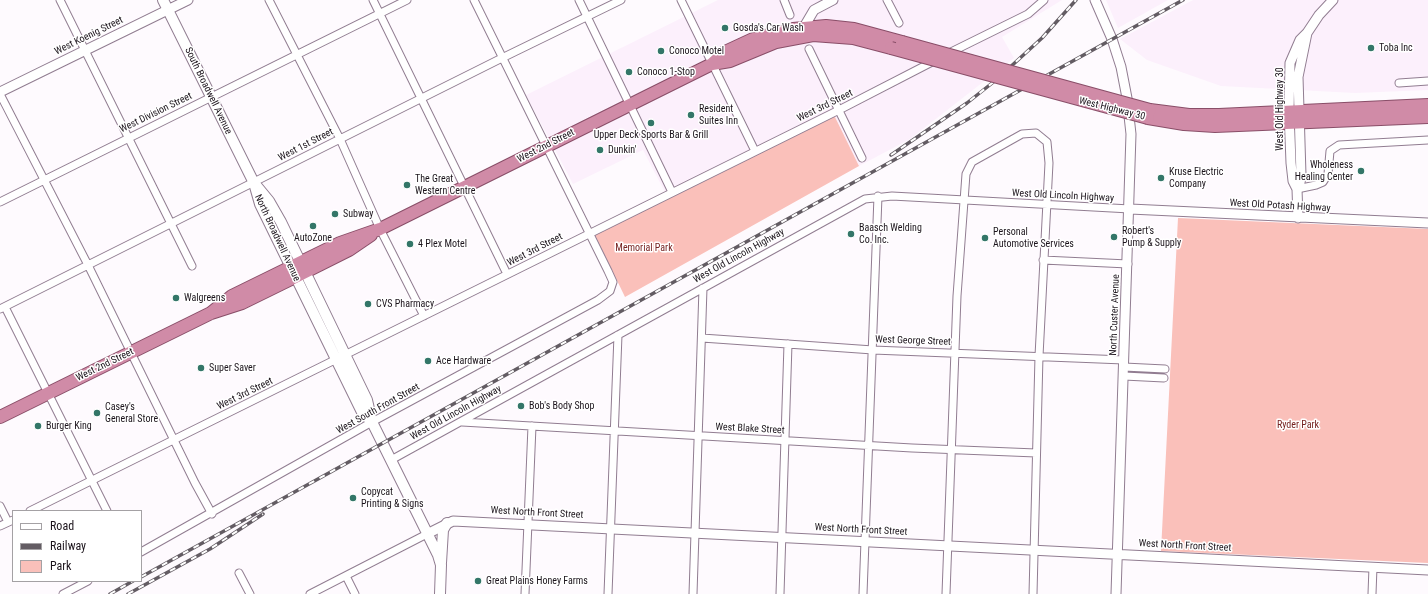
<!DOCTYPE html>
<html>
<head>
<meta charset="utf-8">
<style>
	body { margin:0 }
	#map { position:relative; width:1428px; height:594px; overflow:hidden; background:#fefafe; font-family:"Roboto Condensed",sans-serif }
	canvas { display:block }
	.legend { position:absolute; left:12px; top:510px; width:130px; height:72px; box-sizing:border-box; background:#fff; border:1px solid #a4a1a4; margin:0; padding:5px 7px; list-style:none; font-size:12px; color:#1c141c }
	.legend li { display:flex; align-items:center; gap:8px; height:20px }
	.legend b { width:20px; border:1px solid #a4a1a4 }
</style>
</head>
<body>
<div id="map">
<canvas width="1428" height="594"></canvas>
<ul class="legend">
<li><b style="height:5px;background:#fff"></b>Road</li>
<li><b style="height:5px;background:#635c63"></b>Railway</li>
<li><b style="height:11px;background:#fac0ba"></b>Park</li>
</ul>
</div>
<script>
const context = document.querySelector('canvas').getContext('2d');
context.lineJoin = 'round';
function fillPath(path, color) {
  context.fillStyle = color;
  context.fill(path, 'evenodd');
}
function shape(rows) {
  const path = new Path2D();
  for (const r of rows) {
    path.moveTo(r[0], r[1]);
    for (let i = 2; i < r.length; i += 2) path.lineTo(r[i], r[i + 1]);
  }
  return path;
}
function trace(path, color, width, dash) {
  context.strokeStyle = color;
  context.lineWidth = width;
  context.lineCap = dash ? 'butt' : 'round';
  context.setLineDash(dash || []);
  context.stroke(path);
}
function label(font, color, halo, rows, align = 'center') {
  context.font = font + ' "Roboto Condensed",sans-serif';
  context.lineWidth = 3;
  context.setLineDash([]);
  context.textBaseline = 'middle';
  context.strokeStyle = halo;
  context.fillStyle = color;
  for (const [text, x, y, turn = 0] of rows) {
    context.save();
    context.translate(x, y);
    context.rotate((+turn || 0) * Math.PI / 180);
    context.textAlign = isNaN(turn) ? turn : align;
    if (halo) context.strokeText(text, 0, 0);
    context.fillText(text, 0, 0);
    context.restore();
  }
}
fillPath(shape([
	[718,0,1062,0,1002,37,1014,58,910,139,859,166,834,115,668,198,643,150,573,184,526,95],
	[1106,0,1168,0,1118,28],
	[1193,0,1428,0,1428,90,1355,93,1221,86,1147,60,1120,39]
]), '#fcf0fc');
fillPath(shape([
	[834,115,859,166,625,297,595,235],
	[1178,218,1428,229,1428,563,1161,551]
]), '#fac0ba');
const minor = shape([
	[60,0,192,266],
	[269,0,340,139,380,229,424,316],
	[373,0,507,274],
	[579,0,672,192],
	[681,0,755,151],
	[784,0,790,15],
	[887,0,899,23],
	[809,49,862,158],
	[947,54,1028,14,1044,0],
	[1399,83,1428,81],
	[0,94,88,265,195,483,212,514],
	[1297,189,1316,185,1323,182,1328,174,1330,151,1339,145,1428,140],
	[0,202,407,0],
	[1043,260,1128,264],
	[5,307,107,511],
	[0,309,502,58,621,0],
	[702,338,873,350,1124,360],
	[1124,367,1165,369],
	[1124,376,1164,378],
	[462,422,912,448,1036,453],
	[391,460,865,199,892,196,1130,209],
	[0,506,8,522],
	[30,511,839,110,936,60],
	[0,526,13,520],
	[141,552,372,422,598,300,610,291,613,282,608,271,474,0],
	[239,573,250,594],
	[346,576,355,594],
	[63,594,88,581],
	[310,594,427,534],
	[525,594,532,426],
	[608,594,618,335],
	[693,594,703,288],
	[780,594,788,344],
	[863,594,878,196],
	[946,594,957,296,966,174,972,162,1022,134,1036,133,1047,142,1049,163,1039,356,1033,594],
	[1372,594,1373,567]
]);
const tertiary = shape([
	[1095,0,1112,39,1121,67,1127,98,1131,134,1116,594],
	[804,27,814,10,833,0],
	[0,92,188,0],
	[1297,189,1300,183,1301,175,1298,77,1307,33],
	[1130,209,1428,223],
	[1298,218,1297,189,1293,181,1291,163,1289,112,1290,63,1300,40,1307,33,1319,15,1333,0],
	[427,534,453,521,1428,570]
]);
const secondary = shape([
	[163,0,254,183,260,204,362,412,372,422],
	[255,184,269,201,281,222,367,400,372,422,438,555,441,565,440,594],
	[441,563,443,530,447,523]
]);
const trunk = shape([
	[712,64,730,61,776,42,813,35,853,38,891,48],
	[1150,110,1189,115,1219,115,1428,105],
	[1148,118,1184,124,1215,126,1428,117],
	[211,313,232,296,340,243,380,229,712,64,725,52,753,39,793,29,826,26,854,29,902,42],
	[0,417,211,313,242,303,295,277,349,250,371,235]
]);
trace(minor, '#917d91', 9);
trace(tertiary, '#917d91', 11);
trace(secondary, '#917d91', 12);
trace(trunk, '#894e68', 14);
trace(minor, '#fff', 7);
trace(tertiary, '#fff', 9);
trace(secondary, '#fff', 10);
trace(trunk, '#d08ba7', 12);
const rail = shape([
	[891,155,967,103,996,80,1042,38,1076,0],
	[141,577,1183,0],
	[110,594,133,581],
	[128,594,210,549,263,514]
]);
trace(rail, '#635c63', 3.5);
trace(rail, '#fff', 2, [6]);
const trunkBridge = shape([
	[902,42,1150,110],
	[891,48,1148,118]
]);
trace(trunkBridge, '#894e68', 14, []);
trace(trunkBridge, '#d08ba7', 12);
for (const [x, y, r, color] of [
	[725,28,4,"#337668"],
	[1371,48,4,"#337668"],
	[661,51,4,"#337668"],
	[629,72,4,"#337668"],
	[691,115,4,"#337668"],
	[651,123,4,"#337668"],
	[600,150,4,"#337668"],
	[1361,171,4,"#337668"],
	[1161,178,4,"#337668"],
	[407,185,4,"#337668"],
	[335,214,4,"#337668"],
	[313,226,4,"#337668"],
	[851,234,4,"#337668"],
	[1114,237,4,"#337668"],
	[985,238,4,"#337668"],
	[410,244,4,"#337668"],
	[176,298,4,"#337668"],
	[368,304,4,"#337668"],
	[428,361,4,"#337668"],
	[201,368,4,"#337668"],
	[521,406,4,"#337668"],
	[97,413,4,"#337668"],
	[38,426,4,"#337668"],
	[353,498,4,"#337668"],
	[478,581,4,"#337668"]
]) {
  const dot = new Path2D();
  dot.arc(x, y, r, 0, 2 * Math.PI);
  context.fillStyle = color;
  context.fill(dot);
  trace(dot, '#fff', 1.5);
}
label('10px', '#1c141c', '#fff', [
	["Gosda's Car Wash",733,28],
	["Toba Inc",1379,48],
	["Conoco Motel",669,51],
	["Conoco 1-Stop",637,72],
	["Resident",699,109],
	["Suites Inn",699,121],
	["Upper Deck Sports Bar & Grill",651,135,"center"],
	["Dunkin'",608,150],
	["Wholeness",1353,165,"right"],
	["Healing Center",1353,177,"right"],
	["Kruse Electric",1169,172],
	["Company",1169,184],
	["The Great",415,179],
	["Western Centre",415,191],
	["Subway",343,214],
	["Baasch Welding",859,228],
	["Co. Inc.",859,240],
	["Robert's",1122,231],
	["Pump & Supply",1122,243],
	["Personal",993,232],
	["Automotive Services",993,244],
	["AutoZone",313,238,"center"],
	["4 Plex Motel",418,244],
	["Walgreens",184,298],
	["CVS Pharmacy",376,304],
	["Ace Hardware",436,361],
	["Super Saver",209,368],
	["Bob's Body Shop",529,406],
	["Casey's",105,407],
	["General Store",105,419],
	["Burger King",46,426],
	["Copycat",361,492],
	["Printing & Signs",361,504],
	["Great Plains Honey Farms",486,581]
], 'left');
label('10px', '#1c141c', '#fff', [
	["West Koenig Street",89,36,-26],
	["South Broadwell Avenue",208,91,64],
	["West 3rd Street",825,106,-26],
	["West Highway 30",1112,109,14],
	["West Old Highway 30",1280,109,-90],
	["West Division Street",156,113,-26],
	["West 1st Street",306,145,-27],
	["West 2nd Street",546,146,-27],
	["West Old Lincoln Highway",1063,196,3],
	["West Old Potash Highway",1280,206,3],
	["North Broadwell Avenue",277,238,65],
	["West 3rd Street",535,250,-27],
	["West Old Lincoln Highway",739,256,-29],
	["North Custer Avenue",1115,315,-88],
	["West George Street",913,341,2],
	["West 2nd Street",105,365,-26],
	["West 3rd Street",245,394,-26],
	["West South Front Street",378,409,-29],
	["West Old Lincoln Highway",456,413,-29],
	["West Blake Street",750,429,3],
	["West North Front Street",537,513,3],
	["West North Front Street",861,530,3],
	["West North Front Street",1185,546,3]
]);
label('10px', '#762221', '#fff', [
	["Memorial Park",644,248],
	["Ryder Park",1298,425]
]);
</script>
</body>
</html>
